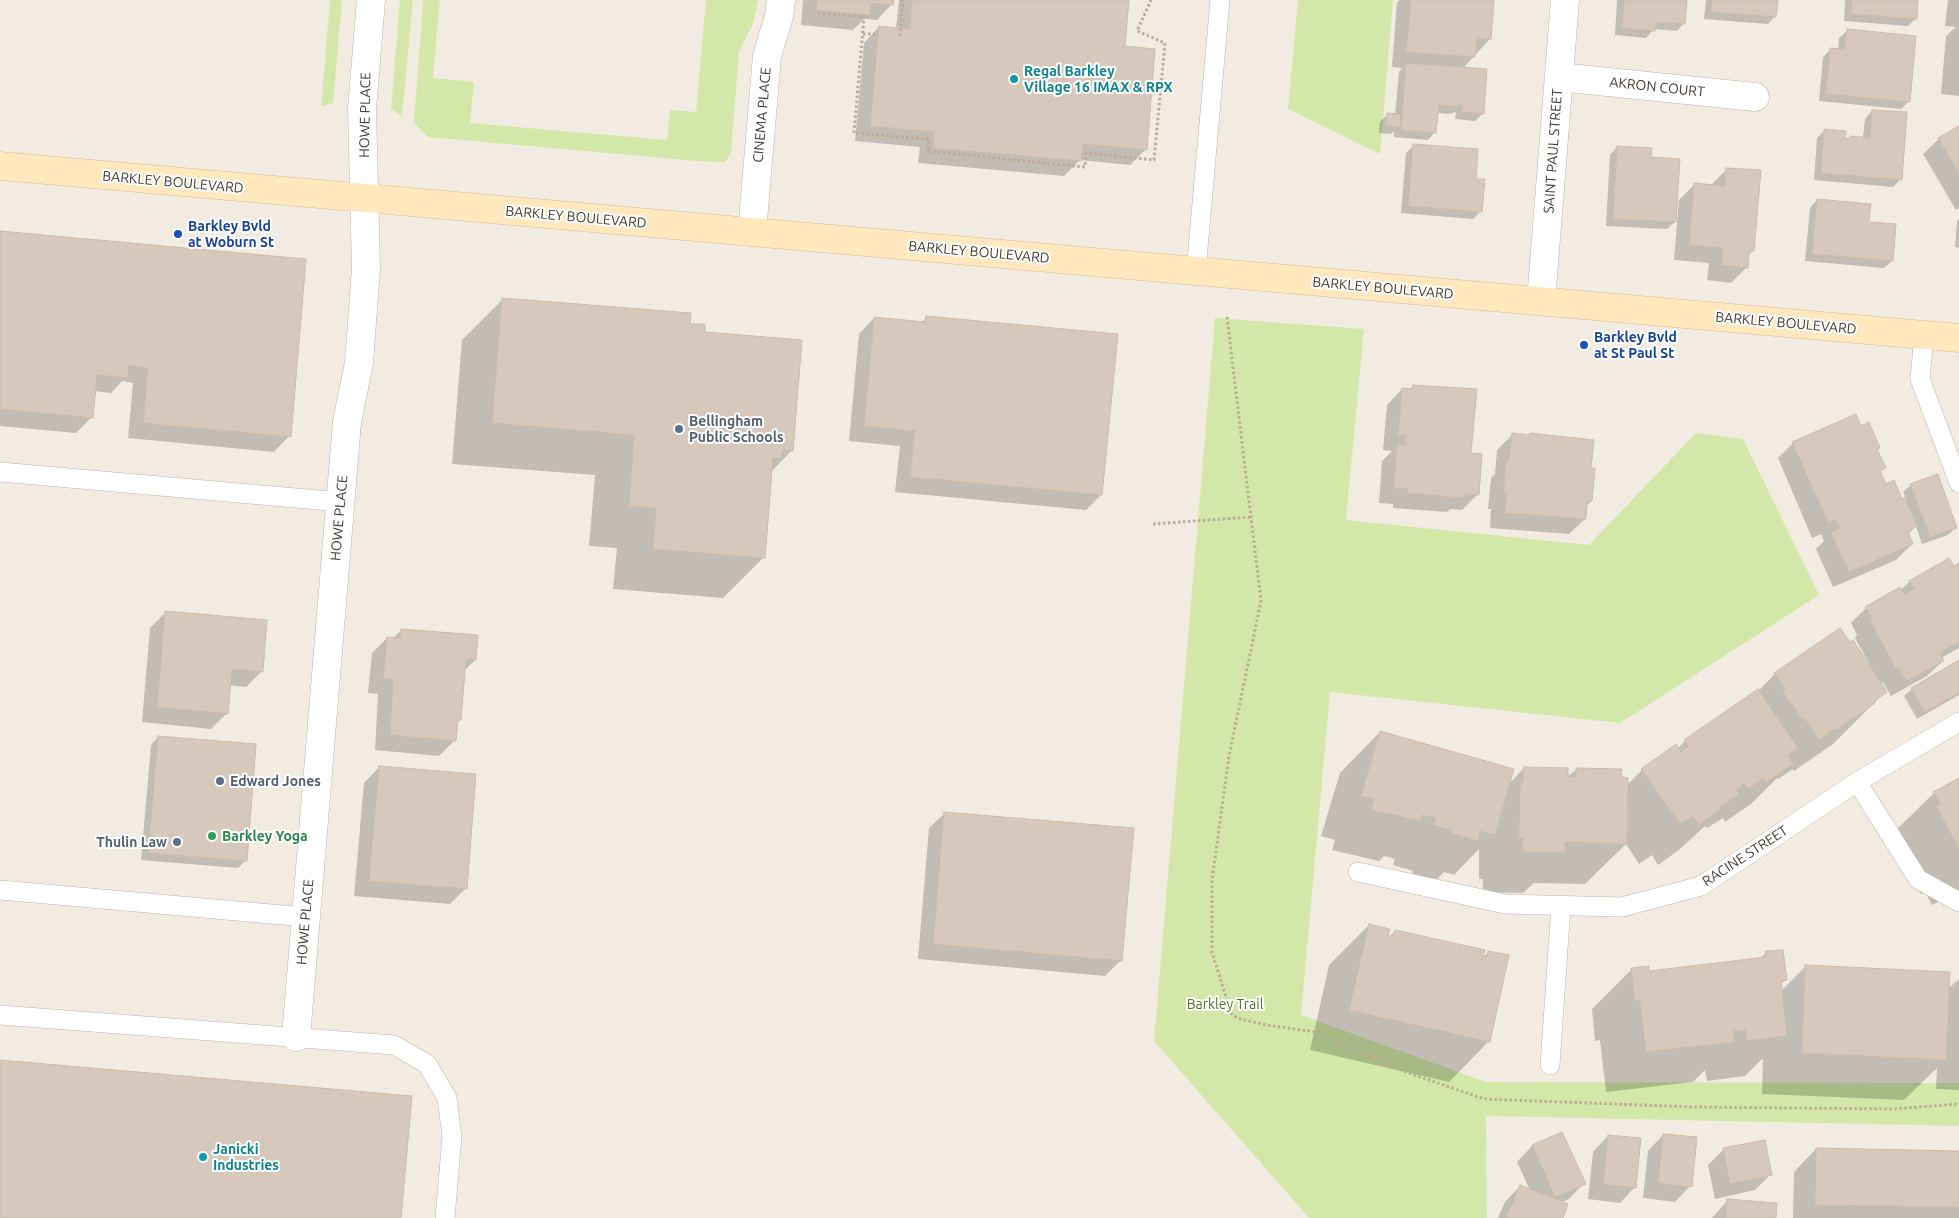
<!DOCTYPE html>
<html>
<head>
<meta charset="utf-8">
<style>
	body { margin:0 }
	canvas { display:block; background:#f1ebe1 }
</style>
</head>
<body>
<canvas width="1959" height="1218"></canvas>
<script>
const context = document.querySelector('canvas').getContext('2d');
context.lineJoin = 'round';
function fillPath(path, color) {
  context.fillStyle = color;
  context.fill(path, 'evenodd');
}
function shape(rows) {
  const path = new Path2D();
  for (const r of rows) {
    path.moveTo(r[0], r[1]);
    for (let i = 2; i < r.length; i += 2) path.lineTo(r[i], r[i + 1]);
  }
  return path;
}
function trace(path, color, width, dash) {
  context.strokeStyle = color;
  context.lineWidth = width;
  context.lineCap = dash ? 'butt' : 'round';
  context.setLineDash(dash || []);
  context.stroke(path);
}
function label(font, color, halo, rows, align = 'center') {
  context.font = font + ' Ubuntu,sans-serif';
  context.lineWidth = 4;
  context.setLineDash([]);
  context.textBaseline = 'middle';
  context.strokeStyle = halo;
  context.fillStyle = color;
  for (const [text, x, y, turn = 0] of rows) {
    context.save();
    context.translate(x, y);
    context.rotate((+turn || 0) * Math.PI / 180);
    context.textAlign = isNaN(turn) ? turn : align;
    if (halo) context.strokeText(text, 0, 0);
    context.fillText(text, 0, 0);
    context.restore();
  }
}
fillPath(shape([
	[330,0,342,0,333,103,321,107],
	[400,0,413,0,402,116,391,109],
	[423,0,440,0,433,78,474,82,470,123,667,140,670,110,696,112,706,0,758,0,753,24,739,51,731,153,728,158,725,162,697,161,428,137,414,123],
	[1298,0,1393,0,1380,154,1288,109],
	[1215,318,1364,329,1346,520,1589,545,1696,433,1743,439,1819,595,1620,723,1330,692,1301,1015,1486,1082,1959,1083,1959,1126,1486,1116,1487,1218,1309,1218,1154,1041]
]), '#d3e8a8');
fillPath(shape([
	[803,0,893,0,892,4,877,20,864,19,853,30,801,25],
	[899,0,1128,0,1123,47,1146,149,1130,165,1080,160,1064,176,918,163,920,147,855,141,864,43,879,27,896,29],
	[1400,0,1493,0,1490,39,1463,68,1483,113,1475,121,1455,119,1456,112,1449,114,1437,113,1435,132,1428,140,1394,137,1394,131,1391,134,1379,133,1380,122,1388,114,1395,115,1399,72,1402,68,1392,67,1397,2],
	[1617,0,1686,0,1684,23,1677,31,1654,29,1646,38,1615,35],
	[1706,0,1776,0,1775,16,1768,24,1704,19],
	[1845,0,1917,0,1915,19,1908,26,1844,21],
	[1948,0,1959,0,1959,96,1941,94,1946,36,1956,27,1945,26],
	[1847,31,1909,101,1901,109,1819,101,1823,57,1831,49,1838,50,1839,38],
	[1872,111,1901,179,1893,187,1814,180,1817,138,1825,130,1844,139,1863,138,1865,119],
	[1959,127,1959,208,1956,210,1923,154,1939,139],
	[1414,145,1474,180,1481,211,1473,219,1401,213,1406,153],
	[1617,147,1650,159,1675,222,1667,229,1606,226,1610,155],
	[1727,169,1753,250,1748,256,1747,267,1731,283,1707,280,1709,263,1674,260,1679,200,1695,184,1711,185],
	[1817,200,1868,223,1892,261,1884,268,1805,261,1810,208],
	[1959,219,1959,248,1955,247,1957,221],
	[0,233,289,436,274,452,128,438,133,383,122,381,111,393,94,391,92,417,76,433,0,426],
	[503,299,689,325,792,450,771,472,764,557,723,598,613,589,617,548,589,546,595,475,452,464,462,340],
	[874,318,921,323,926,318,1101,495,1086,510,895,492,900,446,849,441,859,334],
	[1413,386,1478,494,1462,510,1450,509,1447,512,1393,508,1393,504,1379,503,1382,461,1392,451,1383,450,1387,405,1402,389,1409,390],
	[1861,427,1879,447,1876,450,1884,468,1880,472,1885,486,1901,501,1906,498,1903,492,1911,485,1956,527,1948,535,1922,544,1916,526,1908,534,1912,544,1896,560,1833,587,1816,549,1824,541,1821,534,1812,538,1778,458,1793,443],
	[1530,434,1590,469,1591,501,1586,506,1585,519,1569,534,1490,528,1491,509,1488,509,1491,478,1495,474,1497,450,1512,435,1528,436],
	[1959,564,1959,648,1941,658,1943,661,1927,676,1891,696,1883,682,1880,684,1885,692,1833,744,1794,771,1793,769,1778,779,1777,778,1751,804,1725,822,1723,818,1707,828,1705,826,1679,850,1658,865,1652,855,1639,864,1626,844,1585,884,1534,883,1523,893,1483,892,1483,879,1479,879,1479,849,1454,875,1444,872,1436,880,1412,874,1413,871,1393,865,1395,859,1384,856,1379,861,1332,850,1335,840,1321,836,1340,773,1380,732,1509,784,1524,768,1566,778,1577,769,1620,778,1627,785,1642,770,1678,748,1685,741,1758,691,1775,674,1870,665,1855,638,1857,635,1851,623,1866,608,1901,590,1909,582],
	[166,612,262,671,246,687,229,685,227,713,211,729,142,722,150,628],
	[402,630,475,660,464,671,460,720,456,723,455,740,439,756,375,750,378,694,368,693,372,653,387,638,393,638],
	[1959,662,1959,695,1917,719,1904,696,1912,689],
	[158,737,245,861,238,868,141,860,151,745],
	[379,767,465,889,450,904,354,896,364,783],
	[1959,779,1959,891,1932,905,1925,892,1921,894,1897,848,1893,833,1934,793],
	[945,813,1121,960,1105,976,918,959,929,828],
	[1369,925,1387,936,1389,937,1395,931,1481,959,1489,952,1489,1041,1449,1082,1310,1050,1329,965],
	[1766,953,1785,980,1780,985,1781,991,1806,966,1947,990,1959,979,1959,1090,1936,1089,1937,1068,1904,1100,1762,1094,1763,1058,1745,1076,1707,1081,1705,1070,1693,1082,1606,1092,1600,1040,1595,1041,1592,1009,1632,969,1648,972,1759,959],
	[1562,1134,1584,1183,1569,1199,1560,1203,1561,1218,1498,1218,1505,1202,1520,1186,1530,1190,1517,1162,1532,1146],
	[1663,1135,1690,1186,1675,1202,1643,1198,1648,1151],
	[1608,1136,1635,1187,1620,1203,1588,1199,1593,1152],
	[1724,1149,1771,1174,1755,1190,1715,1199,1708,1165],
	[1816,1149,1959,1152,1959,1218,1793,1218,1794,1172],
	[1728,1200,1775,1218,1712,1218]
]), '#0003');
const building = shape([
	[817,0,894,0,893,5,871,3,870,15,816,10,817,0],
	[912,0,1129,0,1125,46,1155,49,1147,150,1083,144,1081,161,933,148,934,132,870,126,879,26,910,29,912,0],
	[1411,0,1494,0,1491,39,1477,39,1475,57,1406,52,1411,0],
	[1624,0,1687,0,1685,24,1656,22,1655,31,1622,28,1624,0],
	[1712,0,1778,0,1776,17,1711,12,1712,0],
	[1852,0,1918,0,1917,19,1851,14,1852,0],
	[1847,29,1916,36,1910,102,1826,94,1830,48,1844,49,1847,29],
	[1406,63,1487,69,1484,114,1462,112,1463,105,1458,105,1458,107,1439,105,1436,133,1401,130,1406,63],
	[1872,110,1907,112,1902,180,1821,173,1824,129,1846,131,1845,138,1850,138,1850,136,1870,138,1872,110],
	[1387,113,1401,114,1400,127,1386,126,1387,113],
	[1959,126,1959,174,1938,138,1959,126],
	[1413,144,1478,149,1476,179,1485,179,1482,212,1408,206,1413,144],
	[1617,146,1652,148,1651,157,1680,159,1676,222,1613,219,1617,146],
	[1726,168,1761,170,1754,251,1749,251,1748,268,1722,265,1723,248,1689,245,1694,183,1725,186,1726,168],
	[1817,199,1871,204,1869,222,1896,224,1893,261,1812,254,1817,199],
	[0,231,306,259,291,437,143,423,148,368,129,365,128,378,97,375,93,418,0,409,0,231],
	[502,298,691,313,690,324,705,324,705,332,802,340,793,451,783,450,782,458,773,458,765,558,653,549,656,508,629,506,634,435,492,423,502,298],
	[926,316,1118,334,1102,495,910,477,915,431,864,426,874,317,925,322,926,316],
	[1413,385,1477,389,1471,453,1482,454,1479,495,1464,494,1463,498,1408,493,1408,489,1394,488,1397,444,1406,445,1406,435,1398,435,1402,388,1412,389,1413,385],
	[1856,414,1861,426,1869,422,1880,448,1877,449,1886,468,1880,471,1886,484,1894,480,1902,499,1905,497,1917,526,1908,531,1913,544,1849,572,1831,533,1840,528,1836,519,1828,523,1792,442,1856,414],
	[1512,433,1530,435,1530,433,1594,440,1591,468,1595,468,1592,501,1587,501,1586,519,1505,513,1506,494,1503,494,1506,461,1509,461,1512,433],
	[1938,474,1957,528,1930,537,1910,484,1938,474],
	[1949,558,1954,566,1959,563,1959,642,1940,653,1944,661,1907,681,1899,668,1896,669,1870,621,1873,620,1865,607,1900,587,1904,594,1914,589,1909,581,1949,558],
	[165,611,267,620,263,672,232,669,228,714,157,707,165,611],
	[1840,628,1850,642,1853,640,1887,692,1874,701,1875,703,1835,731,1834,729,1819,740,1805,719,1803,720,1782,691,1785,689,1774,673,1840,628],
	[401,629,478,635,476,660,466,659,461,720,458,720,456,741,390,735,393,679,383,678,387,637,400,638,401,629],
	[1959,660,1959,693,1925,712,1911,688,1959,660],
	[1758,689,1798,748,1788,755,1793,764,1766,782,1764,778,1748,789,1744,784,1736,790,1739,794,1720,807,1721,809,1699,825,1693,816,1680,824,1641,769,1676,744,1681,752,1689,746,1684,740,1758,689],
	[1380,731,1514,769,1495,835,1480,831,1478,841,1451,833,1452,830,1433,825,1435,818,1422,815,1420,821,1371,810,1374,799,1361,796,1380,731],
	[158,736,256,744,247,861,148,853,158,736],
	[379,766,476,774,467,889,369,881,379,766],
	[1524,767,1568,768,1568,776,1576,777,1576,768,1622,769,1621,777,1628,778,1627,844,1565,842,1565,853,1523,852,1523,839,1519,838,1520,783,1523,783,1524,767],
	[1959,778,1959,849,1936,806,1940,804,1933,792,1959,778],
	[944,812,1134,828,1122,961,933,944,944,812],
	[1369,924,1390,929,1388,936,1393,937,1395,930,1485,950,1483,956,1487,957,1488,951,1509,955,1490,1042,1349,1010,1369,924],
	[1783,950,1787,980,1781,981,1787,1036,1747,1041,1745,1030,1733,1031,1735,1042,1646,1052,1640,1001,1635,1001,1631,968,1649,966,1649,971,1766,957,1765,951,1783,950],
	[1805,965,1950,972,1946,1060,1802,1053,1805,965],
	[0,1060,412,1096,401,1218,0,1218,0,1060],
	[1562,1132,1586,1184,1555,1197,1532,1145,1562,1132],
	[1663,1134,1697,1137,1692,1187,1658,1183,1663,1134],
	[1608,1135,1641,1138,1636,1188,1603,1184,1608,1135],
	[1765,1140,1772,1175,1730,1184,1723,1148,1765,1140],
	[1816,1148,1959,1151,1959,1207,1815,1205,1816,1148],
	[1520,1185,1568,1204,1563,1218,1506,1218,1520,1185],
	[1727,1199,1777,1203,1776,1218,1726,1218,1727,1199]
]);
fillPath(building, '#d6c8ba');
trace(building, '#cebcaa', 1);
const service = shape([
	[1196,271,1220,0],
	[1924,335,1920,379,1959,483],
	[0,472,341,502],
	[1857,782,1918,879,1959,902],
	[1358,872,1505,904,1622,907,1701,886,1857,782,1959,722],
	[0,890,305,917],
	[0,1015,394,1045,427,1064,447,1098,452,1137,445,1218],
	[1550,1065,1561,906]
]);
const minor = shape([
	[1559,77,1755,97],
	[752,232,767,56,779,16,781,0],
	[1541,301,1565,0],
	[296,1037,347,422,359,363,366,268,362,109,371,0]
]);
const secondary = shape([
	[0,166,1959,338]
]);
trace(service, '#c0b4a7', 20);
trace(minor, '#c0b4a7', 29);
trace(secondary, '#d7bc91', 29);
trace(shape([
	[818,13,864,17,854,133,929,139,928,151,1085,167,1086,153,1154,160,1165,43,1137,31,1151,0],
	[863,34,878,34],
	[900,36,903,0],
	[1227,317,1261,601,1229,756,1212,880,1212,952,1231,1013,1237,1018,1266,1025,1316,1032,1406,1072,1484,1099,1694,1107,1893,1109,1959,1104],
	[1153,524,1250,517]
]), '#bfab95', 3, [2.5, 2.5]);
trace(service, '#fff', 19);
trace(minor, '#fff', 28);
trace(secondary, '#ffe7be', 28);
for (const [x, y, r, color] of [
	[1014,79,5,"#0f9aa8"],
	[178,234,5,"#1a4fb4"],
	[1584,345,5,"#1a4fb4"],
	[679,429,5,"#5c6f8a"],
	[220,781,5,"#5c6f8a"],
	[212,836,5,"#2e9e5b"],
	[177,842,5,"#5c6f8a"],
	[203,1157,5,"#0f9aa8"]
]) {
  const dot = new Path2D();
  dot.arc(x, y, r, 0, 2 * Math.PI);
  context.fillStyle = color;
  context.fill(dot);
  trace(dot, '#fff', 2);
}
label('bold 14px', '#0d838f', '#fff', [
	["Regal Barkley",1024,71],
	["Village 16 IMAX & RPX",1024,87],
	["Janicki",213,1149],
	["Industries",213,1165]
], 'left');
label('14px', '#433a32', '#fff', [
	["AKRON COURT",1657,87,6],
	["HOWE PLACE",365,115,-89],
	["CINEMA PLACE",762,115,-85],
	["SAINT PAUL STREET",1553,151,-86],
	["BARKLEY BOULEVARD",173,182,5],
	["BARKLEY BOULEVARD",576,217,5],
	["BARKLEY BOULEVARD",979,252,5],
	["BARKLEY BOULEVARD",1383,288,5],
	["BARKLEY BOULEVARD",1786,323,5],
	["HOWE PLACE",339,518,-85],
	["RACINE STREET",1745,856,-33],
	["HOWE PLACE",305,922,-85]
]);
label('bold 14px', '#164399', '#fff', [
	["Barkley Bvld",188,226],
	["at Woburn St",188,242],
	["Barkley Bvld",1594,337],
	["at St Paul St",1594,353]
], 'left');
label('bold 14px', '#4e5e75', '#fff', [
	["Bellingham",689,421],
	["Public Schools",689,437],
	["Edward Jones",230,781],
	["Thulin Law",167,842,"right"]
], 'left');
label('bold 14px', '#27864d', '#fff', [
	["Barkley Yoga",222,836]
], 'left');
label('14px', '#4d7525', '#fff', [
	["Barkley Trail",1225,1004]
]);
</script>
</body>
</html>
